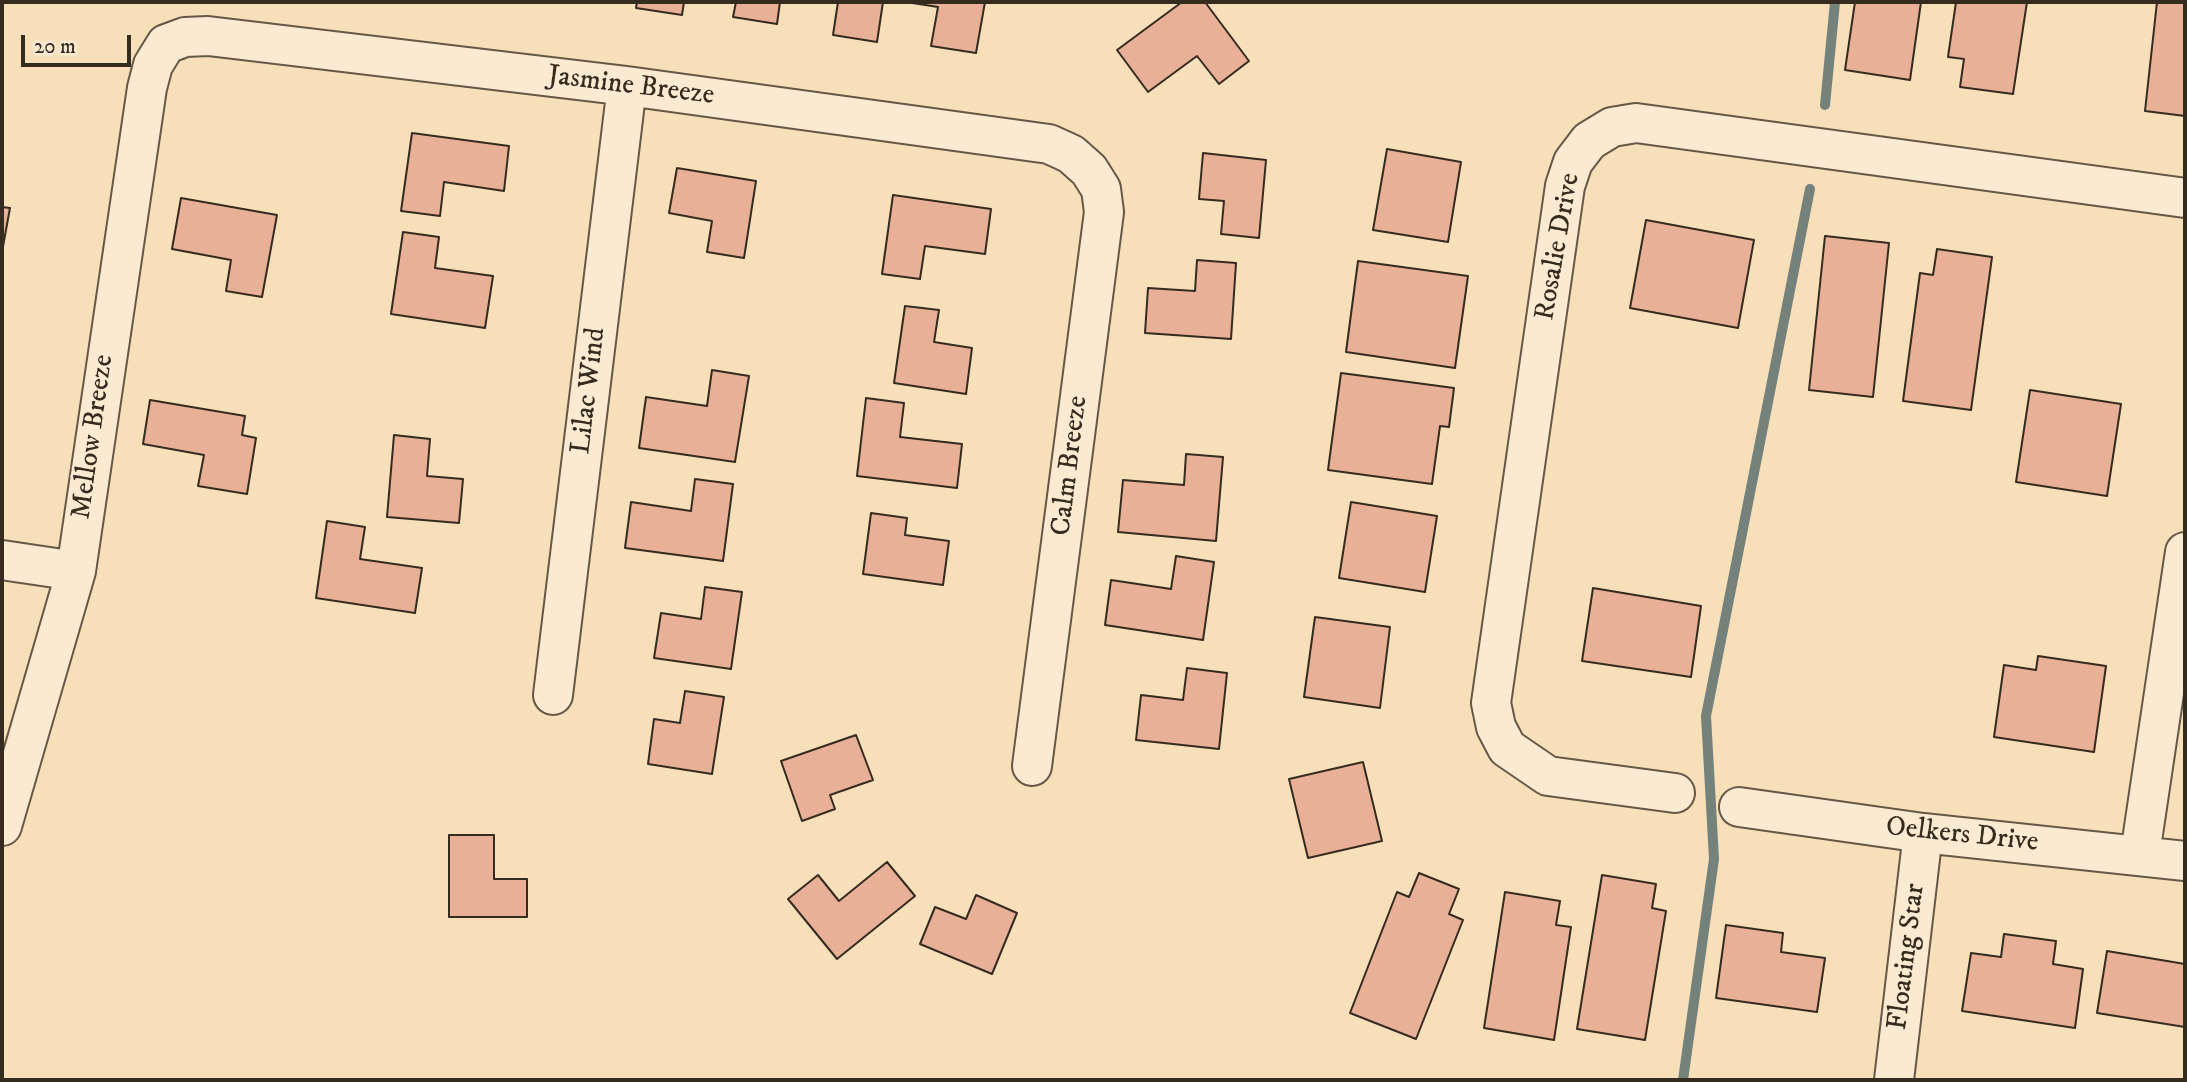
<!DOCTYPE html>
<html>
<head>
<meta charset="utf-8">
<style>
	body { margin:0 }
	#map { position:relative; width:2187px; height:1082px; overflow:hidden; background:#f7dfba; font-family:"IM FELL DW Pica",serif }
	canvas { display:block }
	.frame { position:absolute; inset:0; border:4px solid #352b1f; pointer-events:none }
	.scale { position:absolute; left:21px; top:35px; width:110px; height:32px; box-sizing:border-box; border:4px solid #352b1f; border-top:0; padding-left:9px; font-size:21px; line-height:24px; white-space:nowrap; color:#352b1f; -webkit-text-stroke:5px #faead2; paint-order:stroke }
</style>
</head>
<body>
<div id="map">
<canvas width="2187" height="1082"></canvas>
<div class="frame"></div>
<div class="scale">20 m</div>
</div>
<script>
const context = document.querySelector('canvas').getContext('2d');
context.lineJoin = 'round';
function shape(rows) {
  const path = new Path2D();
  for (const r of rows) {
    path.moveTo(r[0], r[1]);
    for (let i = 2; i < r.length; i += 2) path.lineTo(r[i], r[i + 1]);
  }
  return path;
}
function trace(path, color, width, dash) {
  context.strokeStyle = color;
  context.lineWidth = width;
  context.lineCap = dash ? 'butt' : 'round';
  context.setLineDash(dash || []);
  context.stroke(path);
}
function fillPath(path, color) {
  context.fillStyle = color;
  context.fill(path, 'evenodd');
}
function label(font, color, halo, rows, align = 'center') {
  context.font = font + ' "IM FELL DW Pica",serif';
  context.lineWidth = 5;
  context.setLineDash([]);
  context.textBaseline = 'middle';
  context.strokeStyle = halo;
  context.fillStyle = color;
  for (const [text, x, y, turn = 0] of rows) {
    context.save();
    context.translate(x, y);
    context.rotate((+turn || 0) * Math.PI / 180);
    context.textAlign = isNaN(turn) ? turn : align;
    if (halo) context.strokeText(text, 0, 0);
    context.fillText(text, 0, 0);
    context.restore();
  }
}
trace(shape([
	[1825,105,1835,2],
	[1683,1080,1714,859,1706,716,1810,189]
]), '#75817b', 10);
const building = shape([
	[637,2,684,2,682,15,636,8,637,2],
	[736,2,780,2,777,24,733,17,736,2],
	[838,2,883,2,877,42,833,35,838,2],
	[906,2,985,2,976,53,931,46,938,7,906,2],
	[1182,2,1205,2,1249,61,1219,84,1197,56,1148,92,1117,50,1182,2],
	[1855,2,1921,2,1910,80,1845,70,1855,2],
	[1956,2,2027,2,2013,94,1960,87,1964,59,1948,57,1956,2],
	[2157,2,2185,2,2185,116,2145,111,2157,2],
	[412,133,509,146,504,191,444,182,440,216,401,211,412,133],
	[1387,149,1461,162,1448,242,1373,230,1387,149],
	[1203,153,1266,160,1259,238,1221,234,1224,201,1199,199,1203,153],
	[677,168,756,181,744,258,707,252,712,221,669,213,677,168],
	[893,195,991,209,985,254,925,246,920,279,882,274,893,195],
	[181,198,277,215,262,297,226,291,231,260,172,249,181,198],
	[2,207,10,208,2,252,2,207],
	[1646,220,1754,240,1738,328,1630,308,1646,220],
	[403,232,439,237,435,268,493,276,485,328,391,314,403,232],
	[1825,236,1889,243,1873,397,1809,390,1825,236],
	[1937,249,1992,257,1971,410,1903,401,1920,273,1933,275,1937,249],
	[1197,260,1236,263,1231,339,1145,333,1148,288,1195,291,1197,260],
	[1358,261,1468,276,1455,368,1346,352,1358,261],
	[905,306,939,310,934,342,972,348,966,394,894,383,905,306],
	[712,370,749,376,735,462,639,448,646,397,707,406,712,370],
	[1341,373,1454,388,1449,427,1440,426,1432,484,1328,470,1341,373],
	[2030,390,2121,404,2107,496,2016,482,2030,390],
	[866,398,904,403,900,437,962,444,957,488,857,476,866,398],
	[150,400,245,416,242,435,256,438,247,494,198,486,204,455,143,444,150,400],
	[394,435,430,439,427,476,463,479,459,523,387,517,394,435],
	[1186,454,1223,457,1216,541,1118,532,1123,480,1184,485,1186,454],
	[695,479,733,484,723,561,625,548,631,502,691,511,695,479],
	[1351,502,1437,516,1425,592,1339,578,1351,502],
	[871,513,907,518,905,535,949,541,943,585,863,574,871,513],
	[327,521,365,527,360,559,422,568,415,613,316,598,327,521],
	[1176,556,1214,562,1203,640,1105,625,1111,580,1171,589,1176,556],
	[705,587,742,592,731,669,654,658,661,613,701,619,705,587],
	[1593,588,1701,606,1691,677,1582,661,1593,588],
	[1315,617,1390,627,1380,708,1304,697,1315,617],
	[2038,656,2106,666,2094,752,1994,737,2004,665,2036,670,2038,656],
	[1187,668,1227,673,1219,749,1136,740,1141,695,1183,700,1187,668],
	[685,691,724,697,712,774,648,764,654,719,680,723,685,691],
	[856,735,873,780,830,795,835,809,802,821,781,761,856,735],
	[1363,762,1382,841,1308,858,1289,779,1363,762],
	[449,835,494,835,494,879,527,879,527,917,449,917,449,835],
	[887,862,915,896,837,959,788,899,818,875,839,901,887,862],
	[1419,873,1459,889,1449,914,1463,920,1416,1039,1350,1013,1397,892,1409,897,1419,873],
	[1602,875,1656,884,1652,908,1666,911,1645,1040,1577,1029,1602,875],
	[1505,892,1560,901,1556,925,1571,927,1554,1040,1484,1028,1505,892],
	[976,895,1017,913,992,974,920,944,935,907,966,919,976,895],
	[1726,925,1783,933,1781,952,1825,958,1817,1012,1716,998,1726,925],
	[2004,934,2056,941,2053,964,2083,969,2075,1028,1962,1011,1971,953,2001,957,2004,934],
	[2107,951,2185,964,2185,1027,2097,1013,2107,951]
]);
fillPath(building, '#e8b097');
trace(building, '#352b1f', 2);
const street = shape([
	[2,560,76,571],
	[553,695,627,86],
	[1675,793,1548,776,1507,748,1496,727,1491,703,1565,186,1573,162,1589,141,1612,127,1636,123,2185,198],
	[1739,807,1923,833,2185,861],
	[2,826,76,571,147,88,153,65,166,44,185,37,208,36,627,86,1049,144,1071,154,1089,170,1101,189,1104,212,1032,766],
	[2140,854,2185,552],
	[1894,1080,1923,833]
]);
trace(street, '#665846', 42);
trace(street, '#faead2', 38);
label('28px', '#352b1f', '#faead2', [
	["Jasmine Breeze",631,87,7],
	["Rosalie Drive",1559,247,-80],
	["Lilac Wind",590,391,-83],
	["Mellow Breeze",94,437,-82],
	["Calm Breeze",1071,466,-83],
	["Oelkers Drive",1962,836,6],
	["Floating Star",1908,957,-83]
]);
</script>
</body>
</html>
